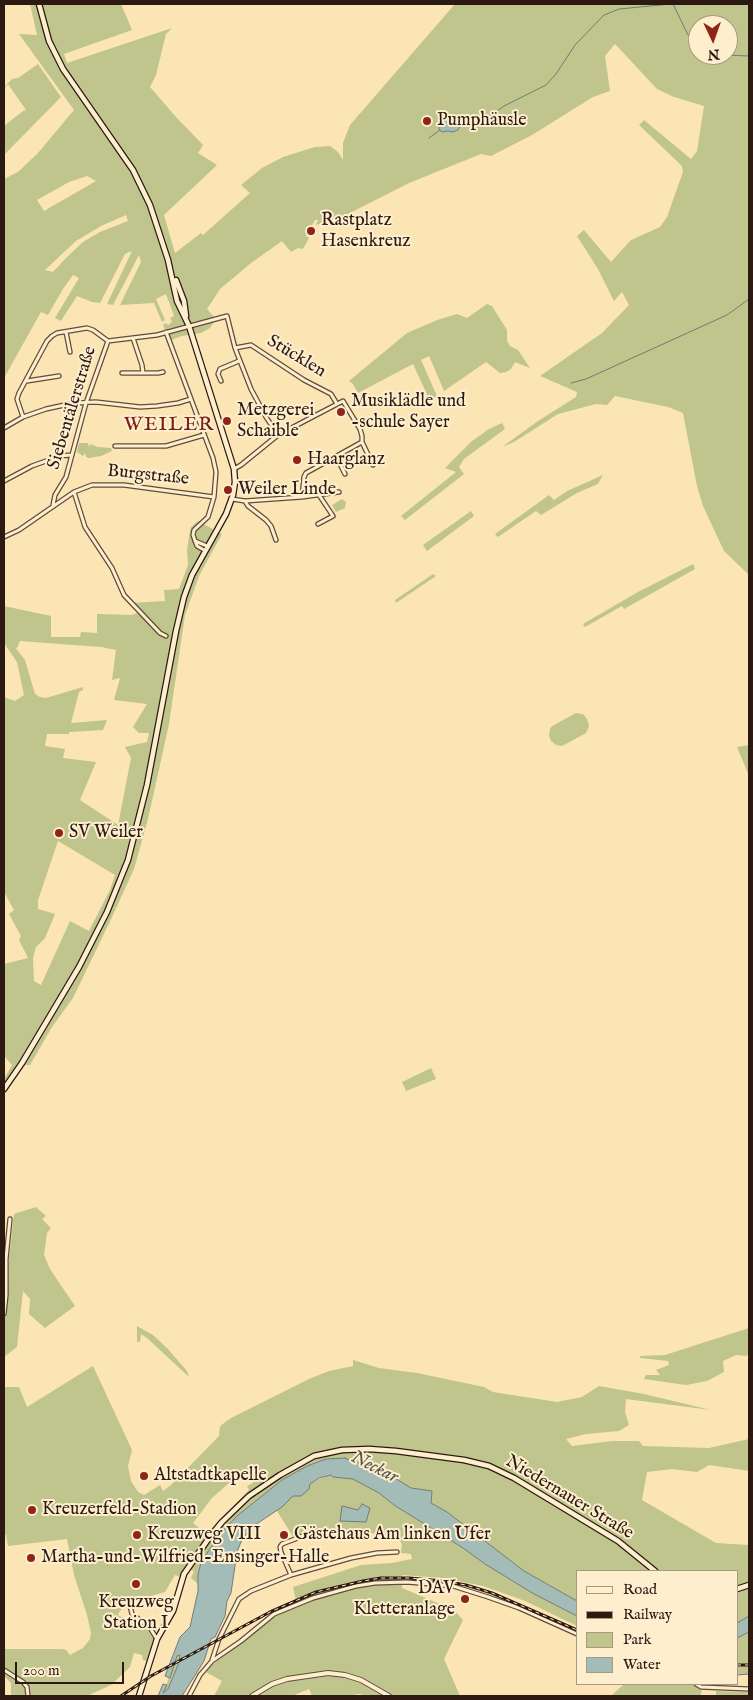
<!DOCTYPE html>
<html>
<head>
<meta charset="utf-8">
<style>
	body { margin:0 }
	#map { position:relative; width:753px; height:1700px; overflow:hidden; background:#fce5b4; font-family:"IM FELL English",serif }
	canvas { display:block }
	.frame { position:absolute; inset:0; border:5px solid #2c1912; pointer-events:none }
	.legend { position:absolute; left:576px; top:1570px; width:162px; height:115px; box-sizing:border-box; background:#fdeece; border:1px solid #a99983; margin:0; padding:6px 9px; list-style:none; font-size:15px; color:#2c1912 }
	.legend li { display:flex; align-items:center; gap:10px; height:25px }
	.legend b { width:25px; border:1px solid #a99983 }
	.north { position:absolute; left:688px; top:15px; width:50px; height:50px; box-sizing:border-box; background:#fdeece; border:1px solid #a99983; border-radius:50%; rotate:177deg; font-size:14px; font-weight:700; line-height:20px; text-align:center; color:#2c1912 }
	.north::after { content:''; display:block; margin:auto; width:18px; height:22px; background:#8f2418; clip-path:polygon(50% 0,100% 100%,50% 72%,0 100%) }
	.scale { position:absolute; left:15px; top:1662px; width:109px; height:22px; box-sizing:border-box; border:2px solid #2c1912; border-top:0; padding-left:6px; font-size:15px; line-height:18px; white-space:nowrap; color:#2c1912; -webkit-text-stroke:4px #fdeece; paint-order:stroke }
</style>
</head>
<body>
<div id="map">
<canvas width="753" height="1700"></canvas>
<div class="frame"></div>
<ul class="legend">
<li><b style="height:6px;background:#fdeece"></b>Road</li>
<li><b style="height:6px;background:#2c1912"></b>Railway</li>
<li><b style="height:14px;background:#bfc58d"></b>Park</li>
<li><b style="height:14px;background:#a4bcb8"></b>Water</li>
</ul>
<div class="north">N</div>
<div class="scale">200 m</div>
</div>
<script>
const context = document.querySelector('canvas').getContext('2d');
context.lineJoin = 'round';
function fillPath(path, color) {
  context.fillStyle = color;
  context.fill(path, 'evenodd');
}
function shape(rows) {
  const path = new Path2D();
  for (const r of rows) {
    path.moveTo(r[0], r[1]);
    for (let i = 2; i < r.length; i += 2) path.lineTo(r[i], r[i + 1]);
  }
  return path;
}
function trace(path, color, width, dash) {
  context.strokeStyle = color;
  context.lineWidth = width;
  context.lineCap = dash ? 'butt' : 'round';
  context.setLineDash(dash || []);
  context.stroke(path);
}
function label(font, color, halo, rows, align = 'center') {
  context.font = font + ' "IM FELL English",serif';
  context.lineWidth = 4;
  context.setLineDash([]);
  context.textBaseline = 'middle';
  context.strokeStyle = halo;
  context.fillStyle = color;
  for (const [text, x, y, turn = 0] of rows) {
    context.save();
    context.translate(x, y);
    context.rotate((+turn || 0) * Math.PI / 180);
    context.textAlign = isNaN(turn) ? turn : align;
    if (halo) context.strokeText(text, 0, 0);
    context.fillText(text, 0, 0);
    context.restore();
  }
}
fillPath(shape([
	[30,4,121,4,132,30,64,54,67,63,172,28,166,34,156,75,150,87,176,117,203,145,198,153,217,165,164,215,175,253,201,233,203,235,250,193,241,185,262,168,283,157,315,147,330,146,338,152,343,160,343,143,350,125,455,4,749,4,749,575,724,551,703,506,697,486,683,413,668,407,615,396,607,405,596,404,558,414,514,442,502,447,538,421,576,397,577,392,540,376,602,333,629,305,622,292,614,301,598,269,577,236,584,230,611,262,631,240,660,227,667,217,683,172,682,166,639,125,644,120,691,159,697,151,704,106,674,97,657,89,615,44,605,56,610,91,593,97,532,135,491,156,481,154,409,183,344,216,316,225,318,220,315,220,306,236,309,238,303,249,298,248,291,252,282,241,251,263,220,289,207,309,216,319,210,328,201,333,182,336,171,340,163,325,166,323,168,325,172,322,170,318,174,316,166,294,156,299,165,320,162,322,154,303,120,305,141,262,139,255,113,305,107,304,132,251,125,254,100,303,92,302,77,296,61,321,55,318,79,278,73,275,63,289,48,315,41,312,4,378,4,179,18,172,38,153,74,110,19,34,37,35],
	[698,25,728,25,728,55,698,55],
	[461,115,464,125,460,126,458,130,450,132,439,129,439,124,449,118,454,118],
	[87,176,96,181,44,211,37,200,69,182],
	[126,215,128,221,100,232,83,242,67,257,53,272,45,270,76,241,101,226],
	[38,64,61,97,4,155,4,126,23,111,26,110,8,84,4,89,4,87,12,79,18,78],
	[487,304,492,306,507,330,507,341,510,346,518,350,530,368,515,362,511,369,506,372,500,373,486,362,444,391,429,356,421,360,437,396,430,401,413,364,358,393,353,384,349,381,407,333,437,320,457,314,467,318],
	[502,423,505,429,464,459,459,467,464,474,405,520,401,516,456,472,445,468,472,441,489,429],
	[79,443,88,443,89,448,90,444,98,447,111,448,112,451,101,456,89,458,86,457,85,453,83,456,77,452],
	[603,475,598,484,577,493,541,515,536,511,498,537,495,534,549,495,554,500,567,491],
	[342,499,346,502,345,508,336,512,332,505],
	[471,511,474,516,427,551,423,545],
	[198,521,222,534,199,576,185,615,169,724,148,819,134,869,112,917,73,998,52,1027,30,1065,25,1065,4,1095,4,1079,12,1065,4,1056,4,964,28,958,19,940,21,936,9,914,14,910,4,892,4,697,15,701,24,695,17,662,4,643,4,606,51,616,51,637,80,637,81,632,97,633,97,614,132,615,140,612,131,603,165,601,164,590,179,589,188,565,187,550,190,531,191,527],
	[20,641,101,647,116,650,112,680,120,678,114,700,147,704,133,727,139,733,149,733,147,742,125,747,131,758,118,825,80,800,96,762,63,758,65,749,45,746,47,734,69,734,69,732,103,730,107,720,71,723,79,692,83,690,83,687,46,698,40,697,35,694,25,660,15,647,17,648],
	[58,841,115,875,110,890,89,931,70,921,41,985,34,981,33,958,36,947,45,938,55,914,38,909,38,900],
	[693,564,695,569,624,609,622,606,585,627,583,624,638,592],
	[433,574,436,576,396,603,395,600],
	[576,713,583,714,587,719,589,726,586,733,562,746,556,745,551,741,549,735,550,729,552,726],
	[749,745,749,776,737,747],
	[431,1068,436,1079,406,1091,402,1082],
	[36,1207,46,1216,42,1219,51,1228,47,1233,44,1255,50,1269,75,1306,45,1328,29,1314,30,1299,23,1291,17,1347,4,1357,4,1329,8,1293,9,1259,14,1214],
	[137,1326,153,1335,167,1348,187,1371,189,1377,147,1338,141,1334,140,1342,137,1342],
	[749,1328,749,1354,746,1356,736,1355,723,1361,724,1372,707,1381,686,1385,644,1379,646,1375,660,1375,656,1370,669,1365,668,1361,640,1358,640,1356,665,1355],
	[353,1360,379,1368,417,1373,484,1387,493,1392,557,1402,582,1397,599,1386,644,1394,711,1410,626,1399,625,1412,629,1425,619,1431,586,1434,566,1439,572,1446,612,1441,639,1441,643,1446,709,1448,749,1439,749,1471,709,1465,697,1472,672,1469,647,1472,642,1500,716,1543,749,1545,749,1616,737,1623,737,1571,577,1571,577,1601,524,1571,447,1512,431,1503,432,1491,411,1488,390,1475,345,1458,326,1459,307,1466,282,1480,237,1516,220,1534,201,1562,198,1575,198,1584,191,1578,194,1571,189,1569,183,1578,175,1575,165,1592,137,1600,125,1605,118,1614,119,1616,145,1627,154,1639,147,1661,143,1660,142,1655,134,1653,130,1667,111,1685,87,1696,11,1696,11,1683,4,1676,4,1649,62,1649,66,1650,70,1655,83,1648,90,1639,91,1633,87,1615,74,1575,67,1539,8,1546,6,1535,4,1535,4,1387,19,1387,27,1407,93,1366,132,1450,128,1466,131,1481,138,1492,144,1495,160,1485,163,1491,171,1485,219,1436,220,1426,231,1418,309,1379,329,1371,353,1366],
	[237,1479,251,1479,253,1483,247,1486,249,1490,206,1534,193,1523,212,1498,229,1483],
	[331,1475,333,1477,353,1479,379,1493,394,1505,463,1548,485,1564,534,1594,577,1616,577,1626,525,1601,483,1586,443,1578,402,1575,402,1588,454,1610,463,1620,444,1659,460,1696,369,1696,359,1694,346,1696,312,1696,309,1689,292,1696,214,1696,222,1681,204,1671,247,1639,265,1622,297,1605,293,1587,361,1565,392,1563,412,1559,411,1554,401,1553,402,1544,397,1537,365,1532,339,1533,310,1535,295,1540,277,1511,293,1496,309,1489,310,1484,319,1479],
	[749,1632,749,1674,737,1675,737,1638],
	[181,1654,178,1665,168,1689,162,1696,177,1656],
	[624,1684,702,1684,701,1696,611,1696],
	[716,1691,749,1692,749,1696,716,1696]
]), '#bfc58d');
const water = shape([
	[461,115,465,117,467,121,460,126,458,130,453,132,448,131,442,132,439,129,439,124,444,120,461,115],
	[345,1458,390,1475,411,1488,432,1491,431,1503,447,1512,524,1571,577,1601,577,1616,534,1594,485,1564,463,1548,394,1505,379,1493,353,1479,333,1477,331,1475,319,1478,310,1484,309,1489,301,1496,293,1496,282,1507,255,1525,247,1533,241,1542,237,1552,231,1593,227,1601,225,1616,215,1637,211,1639,204,1661,182,1696,158,1696,163,1684,167,1685,163,1693,168,1689,178,1665,180,1655,177,1656,170,1678,165,1676,180,1637,190,1627,198,1591,198,1575,201,1562,220,1534,237,1516,282,1480,307,1466,326,1459,345,1458],
	[362,1504,370,1508,366,1522,340,1521,342,1506,358,1510,362,1504],
	[749,1616,749,1632,737,1638,737,1623,749,1616]
]);
fillPath(water, '#a4bcb8');
trace(water, '#747b76', 1);
trace(shape([
	[673,4,688,35,698,44],
	[723,55,749,56],
	[467,121,490,116,504,106,546,85,556,74,575,45,604,15,619,9,671,4],
	[429,138,440,130],
	[571,383,586,379,727,315,749,299],
	[737,1675,749,1674]
]), '#747b76', 1);
const minor = shape([
	[66,332,70,352],
	[166,332,213,458,216,472,214,497,208,517,194,530,193,535,197,546,204,550],
	[133,338,142,365,143,373],
	[235,348,251,345,304,380,331,394,337,404],
	[122,373,158,373,163,372],
	[27,381,59,376],
	[221,381,218,374,220,369,239,361],
	[23,417,17,399,19,393,47,341,52,336,57,333,87,328,93,330,108,341],
	[4,428,23,417,46,409,74,403,96,402,140,407,157,406,178,403,191,399],
	[362,442,373,465],
	[115,446,166,446,204,435],
	[336,456,345,474],
	[234,469,241,465,278,435,343,401,360,429,362,436,362,442,306,473,304,477,302,497],
	[4,481,32,466,60,456,71,455],
	[74,492,85,527,112,568,124,595,160,633,166,636],
	[232,499,245,501,302,497,339,492],
	[245,501,248,506,266,520,271,526,276,540],
	[53,505,55,495,66,477,86,403,108,341,157,335,227,316,235,348,251,389,266,417,278,435],
	[318,524,333,516,319,495],
	[4,537,19,530,74,492,92,485,124,485,214,497],
	[195,541,207,546],
	[4,1314,6,1295,6,1259,10,1219],
	[291,1575,281,1552,280,1547,282,1544,316,1531],
	[129,1602,132,1614,150,1628,157,1639],
	[212,1660,219,1639,239,1599,251,1591,291,1575,351,1558,377,1553,397,1552],
	[4,1670,23,1682,27,1687,28,1696],
	[696,1684,701,1687,749,1689],
	[189,1696,200,1675,212,1661,241,1641,274,1614,313,1598,356,1586,375,1583,407,1582,453,1586,488,1597,519,1608,577,1634]
]);
const tertiary = shape([
	[252,1696,272,1684,287,1679,328,1673,345,1675,361,1680,389,1696]
]);
const secondary = shape([
	[176,280,184,301,186,316],
	[4,1089,22,1063,79,967,107,912,128,860,147,785,176,631,184,597,192,575,226,514,233,495,235,482,234,469,222,431,189,326,177,301,168,260,150,205,133,170,63,69,49,41,39,4],
	[737,1589,749,1585],
	[139,1696,157,1639,173,1611,184,1574,209,1538,222,1522,249,1496,280,1475,314,1456,342,1450,369,1449,396,1451,464,1460,489,1466,514,1478,618,1541,655,1571]
]);
trace(minor, '#604c3a', 5.5);
trace(tertiary, '#604c3a', 6);
trace(secondary, '#2c1912', 7);
trace(minor, '#fdeece', 3);
trace(tertiary, '#fdeece', 4);
trace(secondary, '#fdeece', 4.5);
const rail = shape([
	[737,1665,749,1665],
	[121,1696,151,1676,270,1612,316,1592,363,1581,381,1578,409,1578,443,1581,466,1585,492,1593,577,1630]
]);
trace(rail, '#2c1912', 3);
trace(rail, '#fdeece', 1, [4]);
for (const [x, y, r, color] of [
	[427,121,5,"#8f2418"],
	[311,231,5,"#8f2418"],
	[341,412,5,"#8f2418"],
	[227,421,5,"#8f2418"],
	[297,460,5,"#8f2418"],
	[228,490,5,"#8f2418"],
	[59,833,5,"#8f2418"],
	[144,1476,5,"#8f2418"],
	[32,1510,5,"#8f2418"],
	[137,1535,5,"#8f2418"],
	[284,1535,5,"#8f2418"],
	[31,1558,5,"#8f2418"],
	[136,1584,5,"#8f2418"],
	[465,1599,5,"#8f2418"]
]) {
  const dot = new Path2D();
  dot.arc(x, y, r, 0, 2 * Math.PI);
  context.fillStyle = color;
  context.fill(dot);
  trace(dot, '#fdeece', 2);
}
label('18px', '#2c1912', '#fdeece', [
	["Pumphäusle",437,121],
	["Rastplatz",321,221],
	["Hasenkreuz",321,242],
	["Musiklädle und",351,402],
	["-schule Sayer",351,423],
	["Metzgerei",237,411],
	["Schaible",237,432],
	["Haarglanz",307,460],
	["Weiler Linde",238,490],
	["SV Weiler",69,833],
	["Altstadtkapelle",154,1476],
	["Kreuzerfeld-Stadion",42,1510],
	["Kreuzweg VIII",147,1535],
	["Gästehaus Am linken Ufer",294,1535],
	["Martha-und-Wilfried-Ensinger-Halle",41,1558],
	["DAV",455,1589,"right"],
	["Kletteranlage",455,1610,"right"],
	["Kreuzweg",136,1603,"center"],
	["Station I",136,1624,"center"]
], 'left');
label('18px', '#2c1912', '#fdeece', [
	["Stücklen",296,357,31],
	["Siebentälerstraße",73,408,-73],
	["Burgstraße",148,476,6],
	["Niedernauer Straße",569,1498,31]
]);
label('italic 19px', '#56524c', '#fdeece', [
	["Neckar",374,1468,27]
]);
context.letterSpacing = '1px';
label('20px', '#7a1f14', '#fdeece', [
	["WEILER",169,426]
]);
context.letterSpacing = '0px';
</script>
</body>
</html>
